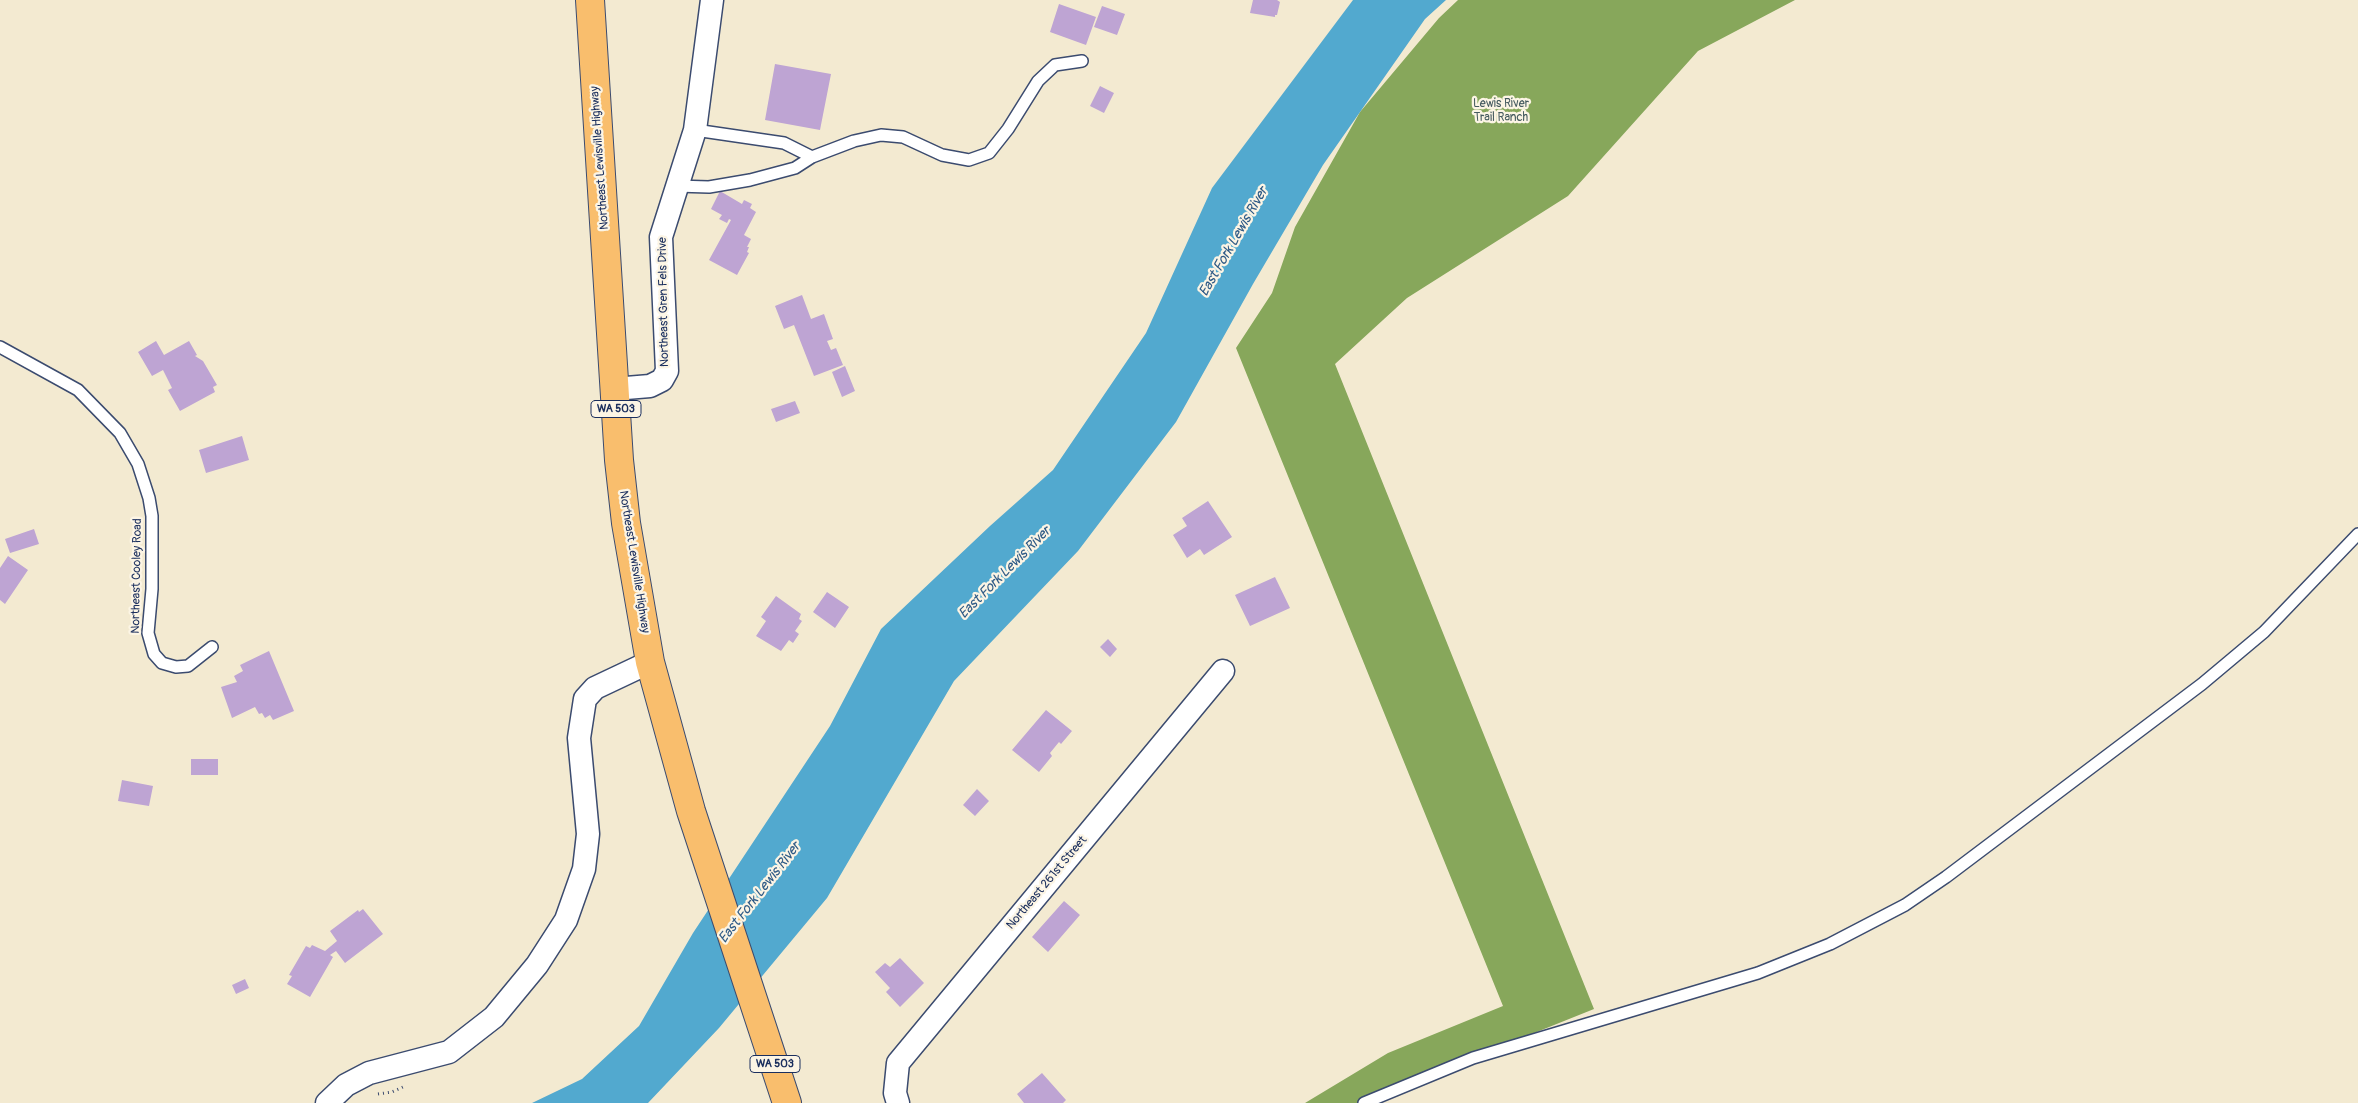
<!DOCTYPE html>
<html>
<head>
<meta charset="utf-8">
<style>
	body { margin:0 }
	canvas { display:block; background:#f3ead1 }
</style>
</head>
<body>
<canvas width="2358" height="1103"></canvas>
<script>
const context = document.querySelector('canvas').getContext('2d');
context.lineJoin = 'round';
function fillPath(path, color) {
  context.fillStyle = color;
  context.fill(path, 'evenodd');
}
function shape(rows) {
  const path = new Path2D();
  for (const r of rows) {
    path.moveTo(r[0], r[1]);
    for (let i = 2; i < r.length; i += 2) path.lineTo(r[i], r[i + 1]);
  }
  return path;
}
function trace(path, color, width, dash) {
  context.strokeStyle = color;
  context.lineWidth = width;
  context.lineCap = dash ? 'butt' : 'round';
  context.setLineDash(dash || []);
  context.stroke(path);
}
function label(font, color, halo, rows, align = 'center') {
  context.font = font + ' Pangolin,sans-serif';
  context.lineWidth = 4.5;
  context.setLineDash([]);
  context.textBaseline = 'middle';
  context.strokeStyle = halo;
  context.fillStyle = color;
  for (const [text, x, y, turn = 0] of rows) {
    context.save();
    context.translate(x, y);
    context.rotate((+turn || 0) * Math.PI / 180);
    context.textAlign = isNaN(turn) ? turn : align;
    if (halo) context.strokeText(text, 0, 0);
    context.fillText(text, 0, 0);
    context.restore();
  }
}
fillPath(shape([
	[1458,0,1795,0,1698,51,1568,196,1407,298,1335,364,1594,1009,1397,1088,1372,1103,1305,1103,1388,1053,1503,1006,1236,348,1272,293,1295,227,1360,112,1439,18]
]), '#87a75b');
fillPath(shape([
	[1353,0,1446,0,1425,19,1323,165,1253,284,1176,422,1078,551,954,681,827,898,719,1028,648,1103,532,1103,582,1079,639,1026,693,933,830,726,881,629,990,526,1053,470,1146,333,1212,188]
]), '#52a9cf');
fillPath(shape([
	[1253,0,1277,0,1280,2,1277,15,1275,15,1275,17,1250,13],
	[1059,4,1096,17,1086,45,1050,32],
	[1102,6,1125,14,1117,35,1094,27],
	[775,64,831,74,820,130,765,120],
	[1100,86,1114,93,1104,113,1090,106],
	[720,191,742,204,744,200,752,204,750,208,756,212,744,235,751,239,747,247,749,247,747,252,749,253,737,275,709,260,731,220,729,219,727,223,719,219,722,215,711,209],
	[802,295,811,319,824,314,833,339,827,341,831,350,836,348,843,365,814,376,794,325,784,329,775,306],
	[156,341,164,355,189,341,197,355,195,356,203,361,217,385,213,387,215,392,180,411,168,390,172,388,163,370,152,376,138,352],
	[845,366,855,391,842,397,832,372],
	[795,401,800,413,776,422,771,409],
	[242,436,249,460,206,473,199,450],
	[1208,501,1232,537,1204,555,1200,549,1187,558,1173,535,1187,526,1182,518],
	[34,529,39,544,10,553,5,539],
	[8,556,28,570,5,604,0,600,0,568],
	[1275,577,1290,608,1250,626,1235,595],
	[827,592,849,607,835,628,813,612],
	[776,596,801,614,799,619,802,621,795,631,799,634,793,643,789,640,781,651,756,636,766,621,761,617],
	[1108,639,1117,649,1110,657,1100,647],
	[269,651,294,711,273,720,270,715,265,718,262,713,259,714,255,707,232,718,221,687,237,682,234,676,243,671,240,665],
	[1046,710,1072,731,1061,744,1059,742,1050,753,1052,756,1039,772,1012,750],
	[191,759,218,759,218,775,191,775],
	[122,780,153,786,149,806,118,801],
	[977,789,989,801,975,816,963,805],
	[1064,901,1080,915,1048,952,1032,937],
	[363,909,383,934,345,963,336,951,330,955,333,957,310,997,287,984,292,976,289,975,306,946,310,948,312,945,325,951,337,941,330,931,358,910,359,912],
	[900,958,924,983,900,1007,886,992,890,988,875,972,885,963,890,967],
	[245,979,249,988,236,994,232,985],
	[1042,1073,1066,1100,1063,1103,1024,1103,1017,1094]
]), '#bea4d3');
const lane = shape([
	[695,130,784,143,812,157,854,141,881,135,903,137,942,155,969,160,989,153,1008,129,1038,81,1055,65,1082,61],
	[676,186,709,187,750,180,795,168,812,157],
	[0,347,78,390,120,433,138,464,149,498,152,516,152,589,148,633,154,654,162,663,176,667,188,666,212,647],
	[1364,1103,1473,1058,1758,973,1830,944,1905,905,1946,877,2202,684,2264,632,2358,534]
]);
const street = shape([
	[614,389,650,386,662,380,667,371,661,237,695,130,712,0],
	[327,1103,346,1085,369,1073,449,1052,494,1017,537,965,566,920,584,869,588,834,579,738,585,699,595,688,650,662],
	[898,1103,895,1093,898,1063,1223,671]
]);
const primary = shape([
	[590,0,619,460,626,523,650,662,691,811,787,1103]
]);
trace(lane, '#3b4b6f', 14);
trace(street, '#3b4b6f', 25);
trace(primary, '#3b4b6f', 30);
trace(shape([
	[378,1094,392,1092,403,1087]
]), '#3b4b6f', 3, [1, 4]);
trace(lane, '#fff', 11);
trace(street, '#fff', 22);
trace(primary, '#f9be6d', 28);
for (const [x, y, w] of [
	[616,409,50],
	[775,1064,50]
]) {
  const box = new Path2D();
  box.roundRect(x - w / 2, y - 8.5, w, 17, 4);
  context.fillStyle = '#fcf5e5';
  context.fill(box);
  trace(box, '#1b2f5e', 1);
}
label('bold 11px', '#1b2f5e', null, [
	["WA 503",616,409],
	["WA 503",775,1064]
]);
label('12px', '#465b60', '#fcf5e5', [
	["Lewis River",1501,104],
	["Trail Ranch",1501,118]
]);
label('12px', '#1b2f5e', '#fcf5e5', [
	["Northeast Lewisville Highway",600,158,-94],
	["Northeast Gren Fels Drive",664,302,-91],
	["Northeast Lewisville Highway",634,562,81],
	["Northeast Cooley Road",137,576,-89],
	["Northeast 261st Street",1047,883,-50]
]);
label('italic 14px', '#2e5a86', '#fcf5e5', [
	["East Fork Lewis River",1234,242,-60],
	["East Fork Lewis River",1005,573,-45],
	["East Fork Lewis River",760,893,-52]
]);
</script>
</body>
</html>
